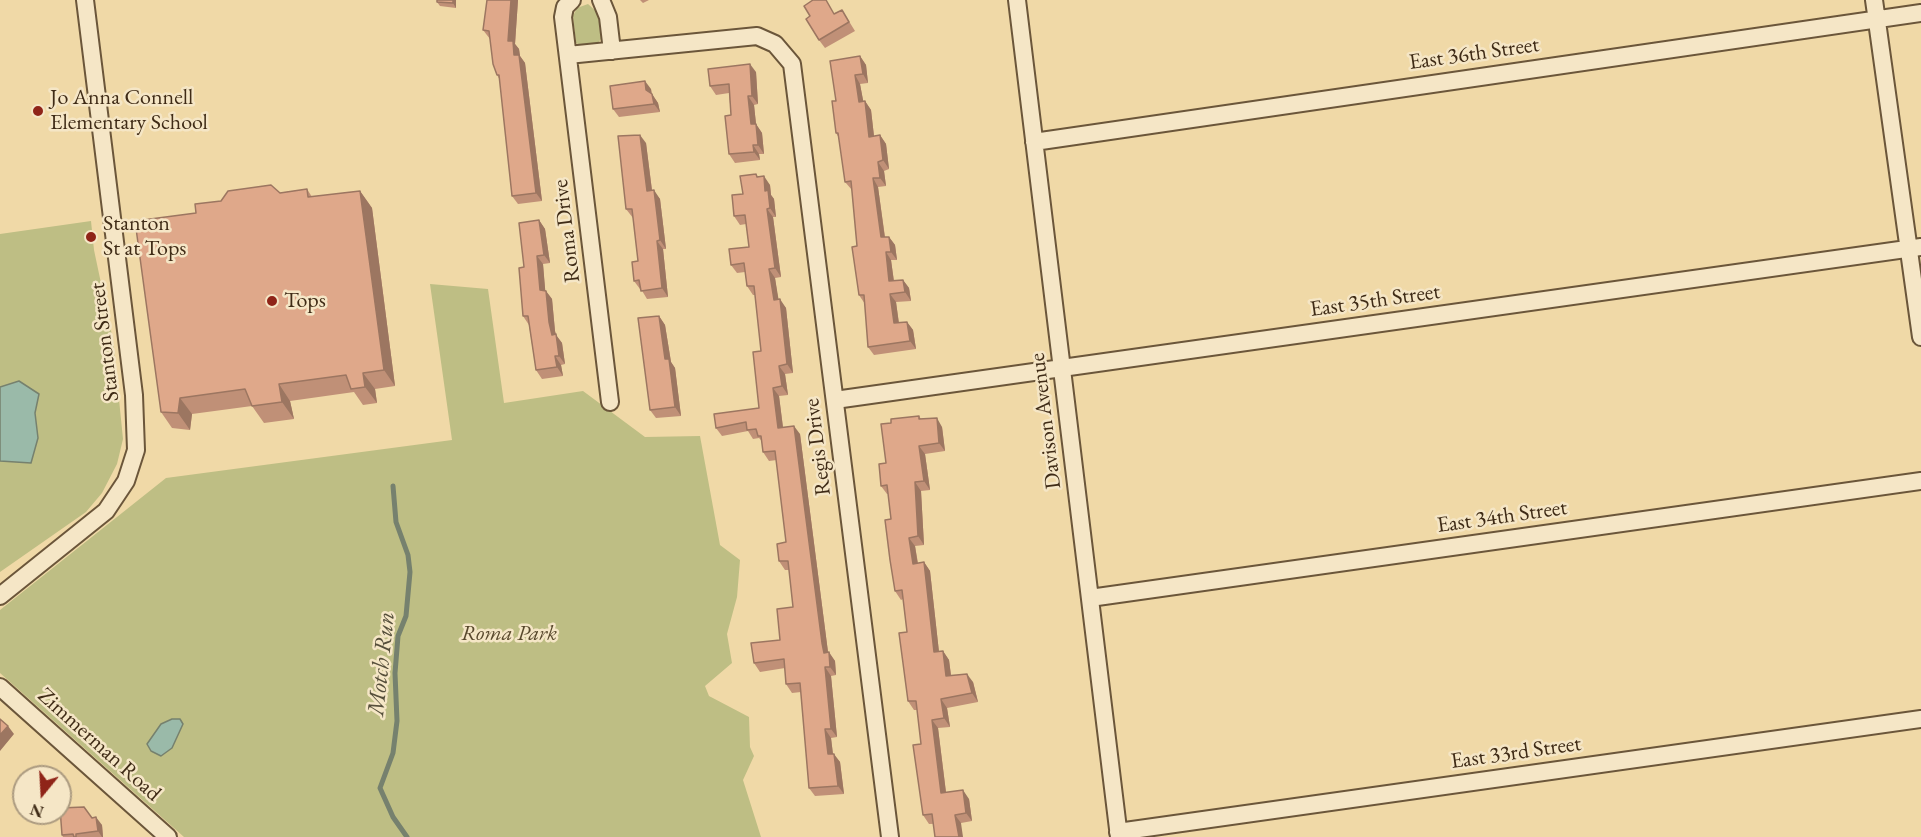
<!DOCTYPE html>
<html>
<head>
<meta charset="utf-8">
<style>
	body { margin:0 }
	#map { position:relative; width:1921px; height:837px; overflow:hidden; background:#f0d9a7; font-family:"EB Garamond",serif }
	canvas { display:block }
	.north { position:absolute; left:12px; top:765px; width:60px; height:60px; box-sizing:border-box; background:#f5e6c6; border:2px solid #ac9b80; border-radius:50%; rotate:198deg; font-size:16px; font-weight:700; line-height:24px; text-align:center; color:#3f2b16 }
	.north::after { content:''; display:block; margin:auto; width:21px; height:27px; background:#8f2418; clip-path:polygon(50% 0,100% 100%,50% 72%,0 100%) }
</style>
</head>
<body>
<div id="map">
<canvas width="1921" height="837"></canvas>
<div class="north">N</div>
</div>
<script>
const context = document.querySelector('canvas').getContext('2d');
context.lineJoin = 'round';
function fillPath(path, color) {
  context.fillStyle = color;
  context.fill(path, 'evenodd');
}
function shape(rows) {
  const path = new Path2D();
  for (const r of rows) {
    path.moveTo(r[0], r[1]);
    for (let i = 2; i < r.length; i += 2) path.lineTo(r[i], r[i + 1]);
  }
  return path;
}
function trace(path, color, width, dash) {
  context.strokeStyle = color;
  context.lineWidth = width;
  context.lineCap = dash ? 'butt' : 'round';
  context.setLineDash(dash || []);
  context.stroke(path);
}
function label(font, color, halo, rows, align = 'center') {
  context.font = font + ' "EB Garamond",serif';
  context.lineWidth = 5;
  context.setLineDash([]);
  context.textBaseline = 'middle';
  context.strokeStyle = halo;
  context.fillStyle = color;
  for (const [text, x, y, turn = 0] of rows) {
    context.save();
    context.translate(x, y);
    context.rotate((+turn || 0) * Math.PI / 180);
    context.textAlign = isNaN(turn) ? turn : align;
    if (halo) context.strokeText(text, 0, 0);
    context.fillText(text, 0, 0);
    context.restore();
  }
}
fillPath(shape([
	[588,4,598,13,601,39,598,43,580,45,576,43,573,16,577,8],
	[91,221,94,250,113,340,123,439,117,464,102,493,86,512,0,572,0,234],
	[430,284,488,289,504,403,583,391,645,437,700,436,720,545,740,560,737,597,727,634,732,663,705,686,709,696,749,717,750,747,754,756,743,780,761,837,184,837,0,673,0,610,166,478,452,440]
]), '#bebe84');
const water = shape([
	[19,381,39,394,35,413,38,438,31,463,0,461,0,387,19,381],
	[172,719,180,719,183,724,172,748,161,756,151,751,147,744,161,724,172,719]
]);
fillPath(water, '#9abaa9');
trace(water, '#76816e', 1.5);
trace(shape([
	[393,486,396,522,408,555,410,572,406,616,398,636,395,673,397,721,393,753,380,788,393,817,407,837]
]), '#76816e', 5);
const minor = shape([
	[572,0,565,7,563,17,610,402],
	[601,0,608,17,612,51],
	[1017,0,1119,837],
	[1874,0,1921,337],
	[568,55,757,36,775,44,792,64,890,837],
	[1034,142,1921,13],
	[835,400,1921,247],
	[0,596,106,511,126,481,136,450,134,395,85,0],
	[1090,598,1921,481],
	[0,687,168,837],
	[1118,832,1921,719]
]);
trace(minor, '#6b563a', 20);
trace(minor, '#f5e6c6', 16);
fillPath(shape([
	[437,0,456,0,456,8,440,6,437,2],
	[487,0,518,0,515,44,519,49,520,56,525,63,542,201,518,204,512,196,500,80,497,75,490,39,483,30],
	[640,0,649,0,643,3],
	[842,10,855,31,825,48,819,40,835,13],
	[860,56,866,65,868,83,860,84,863,101,865,101,871,110,874,136,880,135,886,144,889,169,884,171,886,186,878,187,885,237,889,237,895,245,897,260,891,260,894,281,903,280,909,288,911,301,896,302,899,323,907,322,913,330,916,349,874,355,868,347,865,304,859,295,857,246,852,190,845,182,839,138,836,133,836,101],
	[756,72,758,104,754,105,756,124,762,133,764,154,759,154,760,160,735,163,729,154,731,115,729,93,716,95,710,86],
	[651,89,652,94,658,103,660,112,619,117,613,109],
	[646,143,652,190,660,199,666,249,663,249,668,297,647,299,641,289,640,289,634,281,638,261,633,218,626,209],
	[758,177,770,185,771,195,774,199,776,217,773,217,781,277,775,278,778,299,786,308,793,373,785,374,788,395,779,396,783,427,800,434,828,652,835,661,836,675,831,676,837,737,831,738,833,754,840,762,844,794,815,796,809,788,801,692,792,693,786,684,785,668,760,672,754,663,780,640,793,607,789,570,785,570,779,561,786,542,777,460,769,461,763,452,762,441,759,438,753,439,748,431,722,436,716,428,759,408,761,351,755,295,753,295,747,286,745,272,737,273,731,265,749,247,746,224,740,225,734,216,743,194],
	[307,189,312,197,360,191,372,208,395,386,375,389,377,403,363,405,354,392,290,401,294,419,264,423,252,406,192,414,190,430,172,428,161,412,196,213,221,201],
	[539,220,545,229,550,263,543,264,545,290,552,299,555,331,556,335,562,343,565,364,561,365,563,376,542,379,536,370,529,325,523,316,524,267],
	[659,316,665,325,671,362,675,368,681,416,656,418,650,410],
	[919,416,921,419,942,427,945,451,925,454,930,490,921,491,924,545,915,546,918,563,924,562,930,571,939,652,943,651,949,660,951,675,973,682,978,702,947,708,950,727,938,728,946,792,969,799,972,821,961,823,929,824,923,815,921,744,917,710,914,710,908,701,907,632,903,599,901,600,895,591,891,519,888,494,887,494,881,486,886,463,891,423],
	[92,818,102,825,103,837,63,837,62,835]
]), '#c09077');
fillPath(shape([
	[453,0,456,0,456,8,453,3],
	[511,0,518,0,515,44,519,49,520,56,525,63,542,201,536,193,514,55,508,41],
	[860,56,866,65,868,83,863,74],
	[750,64,756,72,758,104,752,96],
	[855,75,860,84,865,110,859,102],
	[645,81,651,89,652,99,646,90],
	[652,94,658,103,660,112,654,104],
	[748,96,754,105,757,133,751,124],
	[865,101,871,110,875,145,869,137],
	[756,124,762,133,764,154,758,145],
	[640,135,646,143,653,199,647,191],
	[880,135,886,144,889,169,883,160],
	[753,145,759,154,760,160,754,152],
	[878,162,884,171,886,186,880,178],
	[764,176,770,185,771,195,774,199,776,217,770,208,765,191],
	[873,178,878,187,886,246,881,237],
	[654,190,660,199,666,249,660,240],
	[360,191,372,208,395,386,384,370],
	[767,209,773,217,781,277,775,268],
	[539,220,545,229,550,263,544,255],
	[889,237,895,245,897,260,891,252],
	[657,241,663,249,668,297,662,288],
	[886,252,891,260,895,290,889,281],
	[537,256,543,264,546,299,540,290],
	[769,269,775,278,780,308,774,300],
	[903,280,909,288,911,301,905,292],
	[546,291,552,299,555,331,556,335,562,343,565,364,559,356,552,335,549,322],
	[890,294,896,302,900,332,894,323],
	[780,299,786,308,793,373,787,364],
	[659,316,665,325,671,362,675,368,681,416,675,407,665,359],
	[907,322,913,330,916,349,910,341],
	[555,356,561,365,563,376,557,367],
	[779,366,785,374,788,395,782,386],
	[363,373,375,389,377,403,365,387],
	[279,384,290,401,294,419,282,402],
	[773,388,779,396,784,436,778,428],
	[180,398,192,414,190,430,178,413],
	[937,418,942,427,945,451,939,443],
	[794,426,800,434,828,652,830,661,829,652,835,661,836,675,830,667,824,653,822,643],
	[919,446,925,454,930,490,924,481],
	[915,482,921,491,924,545,918,536],
	[909,538,915,546,919,572,913,564],
	[924,562,930,571,940,661,934,652],
	[943,651,949,660,952,684,946,676],
	[825,667,831,676,837,737,831,729],
	[967,674,973,682,978,702,972,693],
	[941,699,947,708,950,727,944,718],
	[932,720,938,728,947,801,941,793],
	[8,726,14,734,0,751,0,735],
	[825,729,831,738,834,763,828,754],
	[834,754,840,762,844,794,838,786],
	[963,790,969,799,972,821,966,813],
	[955,815,961,823,963,837,959,837],
	[96,817,102,825,103,837,102,837,98,831]
]), '#9c7661');
const building = shape([
	[437,0,453,0,453,3,437,2,437,0],
	[487,0,511,0,508,41,513,41,514,55,519,55,536,193,512,196,499,75,497,75,493,64,489,31,483,30,487,0],
	[813,0,826,0,834,14,842,10,849,22,819,40,806,19,810,16,804,6,813,0],
	[860,56,863,74,855,75,859,102,865,101,869,137,880,135,883,160,878,162,880,178,873,178,881,237,889,237,891,252,886,252,889,281,903,280,905,292,890,294,894,323,907,322,910,341,868,347,864,295,859,295,852,247,857,246,851,181,845,182,838,133,836,133,832,101,836,101,830,61,860,56],
	[750,64,752,96,748,96,751,124,756,124,758,145,753,145,754,152,729,154,725,116,731,115,729,84,710,86,708,69,750,64],
	[645,81,646,90,652,94,654,104,613,109,610,86,645,81],
	[640,135,647,191,654,190,660,240,657,241,662,288,641,291,639,280,634,281,632,262,638,261,632,209,626,209,618,136,640,135],
	[756,174,757,177,764,176,765,191,768,190,770,208,767,209,775,268,769,269,774,300,780,299,787,364,779,366,782,386,773,388,778,428,794,426,822,643,824,653,829,652,830,667,825,667,831,729,825,729,828,754,834,754,838,786,809,788,800,683,786,684,784,659,754,663,751,643,780,640,777,609,793,607,788,561,779,561,777,544,786,542,775,451,763,452,761,436,758,436,756,429,747,430,746,422,716,428,714,414,759,408,753,352,761,351,754,286,747,286,744,263,731,265,729,249,749,247,745,215,734,216,732,195,743,194,740,176,756,174],
	[271,185,280,193,307,189,308,197,360,191,384,370,363,373,365,387,351,389,346,375,279,384,282,402,252,406,245,389,180,398,178,413,161,412,135,221,196,213,195,204,221,201,228,191,271,185],
	[539,220,544,255,537,256,540,290,546,291,549,322,552,335,556,334,559,356,555,356,557,367,536,370,528,316,523,316,519,268,524,267,519,223,539,220],
	[659,316,665,359,669,359,675,407,650,410,638,318,659,316],
	[919,416,919,419,937,418,939,443,919,446,924,481,915,482,918,536,909,538,913,564,924,562,934,652,943,651,946,676,967,674,972,693,941,699,944,718,932,720,941,793,963,790,966,813,955,815,959,837,935,837,932,814,923,815,913,745,921,744,916,701,908,701,899,633,907,632,902,590,895,591,890,560,885,520,891,519,887,485,881,486,879,464,886,463,881,424,891,423,891,419,919,416],
	[0,719,8,726,0,735,0,719],
	[84,807,92,818,96,817,98,831,76,834,76,837,74,837,73,834,62,835,60,808,84,807]
]);
fillPath(building, '#dfa88a');
trace(building, '#9c7661', 1.5);
for (const [x, y, r, color] of [
	[38,111,6,"#8f2418"],
	[91,237,6,"#8f2418"],
	[272,301,6,"#8f2418"]
]) {
  const dot = new Path2D();
  dot.arc(x, y, r, 0, 2 * Math.PI);
  context.fillStyle = color;
  context.fill(dot);
  trace(dot, '#f5e6c6', 2);
}
label('22px', '#3f2b16', '#f5e6c6', [
	["East 36th Street",1474,54,-8],
	["Roma Drive",567,231,-97],
	["East 35th Street",1375,301,-8],
	["Stanton Street",105,342,-97],
	["Davison Avenue",1046,421,-97],
	["Regis Drive",818,447,-97],
	["East 34th Street",1502,517,-8],
	["Zimmerman Road",99,745,42],
	["East 33rd Street",1516,753,-8]
]);
label('22px', '#3f2b16', '#f5e6c6', [
	["Jo Anna Connell",50,98],
	["Elementary School",50,123],
	["Stanton",103,224],
	["St at Tops",103,249],
	["Tops",284,301]
], 'left');
label('italic 22px', '#58482c', '#f5e6c6', [
	["Roma Park",509,634]
]);
label('italic 24px', '#564f3b', '#f5e6c6', [
	["Motch Run",382,664,-84]
]);
</script>
</body>
</html>
